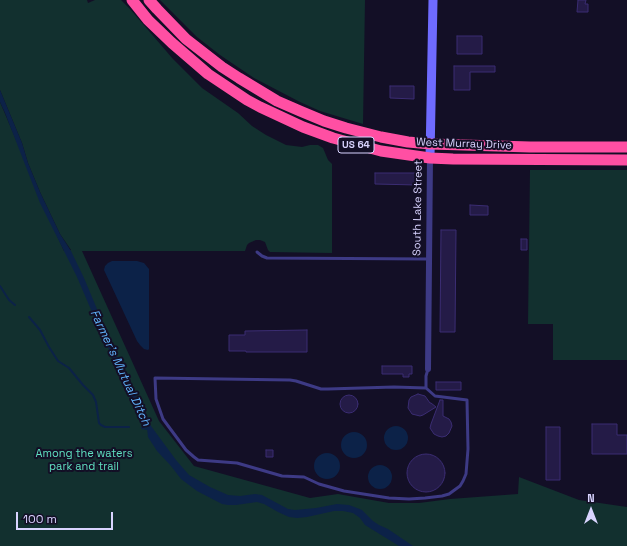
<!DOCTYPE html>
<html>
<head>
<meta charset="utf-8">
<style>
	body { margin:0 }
	#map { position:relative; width:627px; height:546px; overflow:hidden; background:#130f26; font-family:"Space Grotesk",sans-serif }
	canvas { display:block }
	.north { position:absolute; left:571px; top:490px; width:40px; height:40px; -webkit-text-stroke:3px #130f26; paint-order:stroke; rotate:0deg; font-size:11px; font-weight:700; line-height:16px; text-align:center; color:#d9d4ff }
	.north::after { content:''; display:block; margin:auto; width:14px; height:18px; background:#d9d4ff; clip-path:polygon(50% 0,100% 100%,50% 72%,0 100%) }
	.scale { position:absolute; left:16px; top:512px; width:97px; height:18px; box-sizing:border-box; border:2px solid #d9d4ff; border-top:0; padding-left:5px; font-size:12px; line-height:14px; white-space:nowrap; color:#d9d4ff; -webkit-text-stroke:3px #130f26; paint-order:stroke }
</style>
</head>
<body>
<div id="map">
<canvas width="627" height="546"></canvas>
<div class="north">N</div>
<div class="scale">100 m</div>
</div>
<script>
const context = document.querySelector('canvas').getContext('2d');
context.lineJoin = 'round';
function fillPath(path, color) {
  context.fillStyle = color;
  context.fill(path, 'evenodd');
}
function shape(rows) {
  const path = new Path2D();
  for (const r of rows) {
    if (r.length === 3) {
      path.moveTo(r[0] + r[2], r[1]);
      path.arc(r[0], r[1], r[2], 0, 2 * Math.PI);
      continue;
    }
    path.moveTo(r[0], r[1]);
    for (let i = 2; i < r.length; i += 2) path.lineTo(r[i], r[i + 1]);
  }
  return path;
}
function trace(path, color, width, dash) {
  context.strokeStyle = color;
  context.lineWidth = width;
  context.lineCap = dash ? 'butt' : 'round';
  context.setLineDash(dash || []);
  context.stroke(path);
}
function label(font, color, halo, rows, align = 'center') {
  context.font = font + ' "Space Grotesk",sans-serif';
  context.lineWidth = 4;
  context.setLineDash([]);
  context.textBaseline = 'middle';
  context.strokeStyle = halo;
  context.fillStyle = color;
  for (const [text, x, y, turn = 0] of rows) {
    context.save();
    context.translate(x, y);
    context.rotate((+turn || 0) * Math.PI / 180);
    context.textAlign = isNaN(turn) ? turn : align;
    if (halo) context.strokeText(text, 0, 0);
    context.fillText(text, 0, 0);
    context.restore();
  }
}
fillPath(shape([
	[0,0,87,0,88,3,95,0,121,0,130,9,173,59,202,88,238,113,252,126,266,135,286,145,302,147,310,145,318,145,323,148,328,160,332,164,332,253,270,252,268,250,265,242,260,240,256,240,249,243,247,245,245,251,82,251,159,421,194,466,310,498,338,494,389,503,419,503,450,499,518,494,519,477,579,500,627,507,627,546,0,546,0,102,54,229,64,251,71,250,60,234,40,192,28,163,22,143,0,90],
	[160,0,365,0,363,124,320,111,300,102,254,78,220,55,197,37],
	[530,170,627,170,627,360,553,360,553,324,528,324]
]), '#12302f');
fillPath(shape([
	[0,90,22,143,28,163,40,192,60,234,71,251,84,278,118,359,151,426,176,460,189,475,210,487,228,495,240,496,255,494,262,495,288,509,295,510,316,508,337,504,349,505,357,508,362,510,373,521,379,525,388,529,413,546,399,546,365,525,360,518,353,513,343,511,334,511,307,517,297,518,289,517,278,512,264,504,257,502,236,505,228,505,222,504,197,491,181,479,171,466,157,451,148,437,147,428,129,396,122,378,92,312,77,277,40,203,5,113,0,102],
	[112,261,137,261,144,263,149,269,149,349,148,350,144,349,140,345,137,341,104,270,105,266,108,263],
	[396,438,12],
	[354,445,13],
	[327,466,13],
	[380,477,12]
]), '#0c2248');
trace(shape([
	[0,286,9,300,15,305],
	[29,317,40,330,49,347,58,361,69,368,83,385,93,395,96,402,99,423,101,425,105,427,129,427],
	[142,428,147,429]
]), '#0c2248', 2);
const building = shape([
	[578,0,586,0,585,4,588,4,588,12,577,12,578,0],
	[457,36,482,36,482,54,457,54,457,36],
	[454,66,495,66,495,72,470,72,470,90,454,90,454,66],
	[390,86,414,86,414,99,390,98,390,86],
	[375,173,417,173,417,185,375,184,375,173],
	[470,205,488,206,488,215,470,215,470,205],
	[441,230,456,230,455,332,440,332,441,230],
	[521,239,527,239,527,250,521,250,521,239],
	[307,330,307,352,246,352,246,351,229,351,229,335,245,335,245,331,307,330],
	[382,366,412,366,412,374,409,374,409,377,403,377,403,374,382,374,382,366],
	[436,382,461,382,461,390,436,390,436,382],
	[418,394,425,396,430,403,431,403,436,407,423,415,420,416,412,414,408,408,409,400,411,397,418,394],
	[349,404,9],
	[440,400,443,400,443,416,449,419,451,422,452,426,449,433,446,436,442,437,438,436,434,434,430,428,431,424,440,400],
	[592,424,617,424,617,435,627,435,627,454,592,454,592,424],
	[546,427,560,427,560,480,546,480,546,427],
	[266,450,273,450,273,457,266,457,266,450],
	[426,473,19]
]);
fillPath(building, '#241b47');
trace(building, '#3b2d73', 1);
trace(shape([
	[257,252,262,256,267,258,429,259],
	[426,388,435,396,467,400,468,449,466,474,463,481,460,486,449,494,442,496,425,498,409,499,389,498,344,491,319,484,304,477,282,476,237,463,198,460,194,457,186,450,163,419,156,399,155,378,290,380,296,381,321,389,328,389,394,387,426,388,426,376,428,369]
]), '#3d3a85', 3);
trace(shape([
	[428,369,430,158]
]), '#3d3a85', 6);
trace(shape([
	[430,158,433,0]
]), '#6f6bff', 9);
trace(shape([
	[132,0,148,20,172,43,208,74,247,100,260,107,303,127,333,138,381,151,430,158,453,159,627,160],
	[149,0,157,9,186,39,222,67,239,78,277,101,300,111,324,121,346,128,381,137,408,142,431,144,530,147,627,147]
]), '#ff4fa3', 11);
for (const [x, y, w] of [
	[356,145,36]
]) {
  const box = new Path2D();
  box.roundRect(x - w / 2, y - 8, w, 16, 3);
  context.fillStyle = '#130f26';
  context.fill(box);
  trace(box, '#d9d4ff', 1);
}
label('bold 10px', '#d9d4ff', null, [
	["US 64",356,145]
]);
label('11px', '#d9d4ff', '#130f26', [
	["West Murray Drive",464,144,2],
	["South Lake Street",418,208,-89]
]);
label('11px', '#5fe0c0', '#130f26', [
	["Among the waters",84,454],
	["park and trail",84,467]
]);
label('italic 12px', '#62b6ff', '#130f26', [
	["Farmer's Mutual Ditch",120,368,65]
]);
</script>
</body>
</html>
